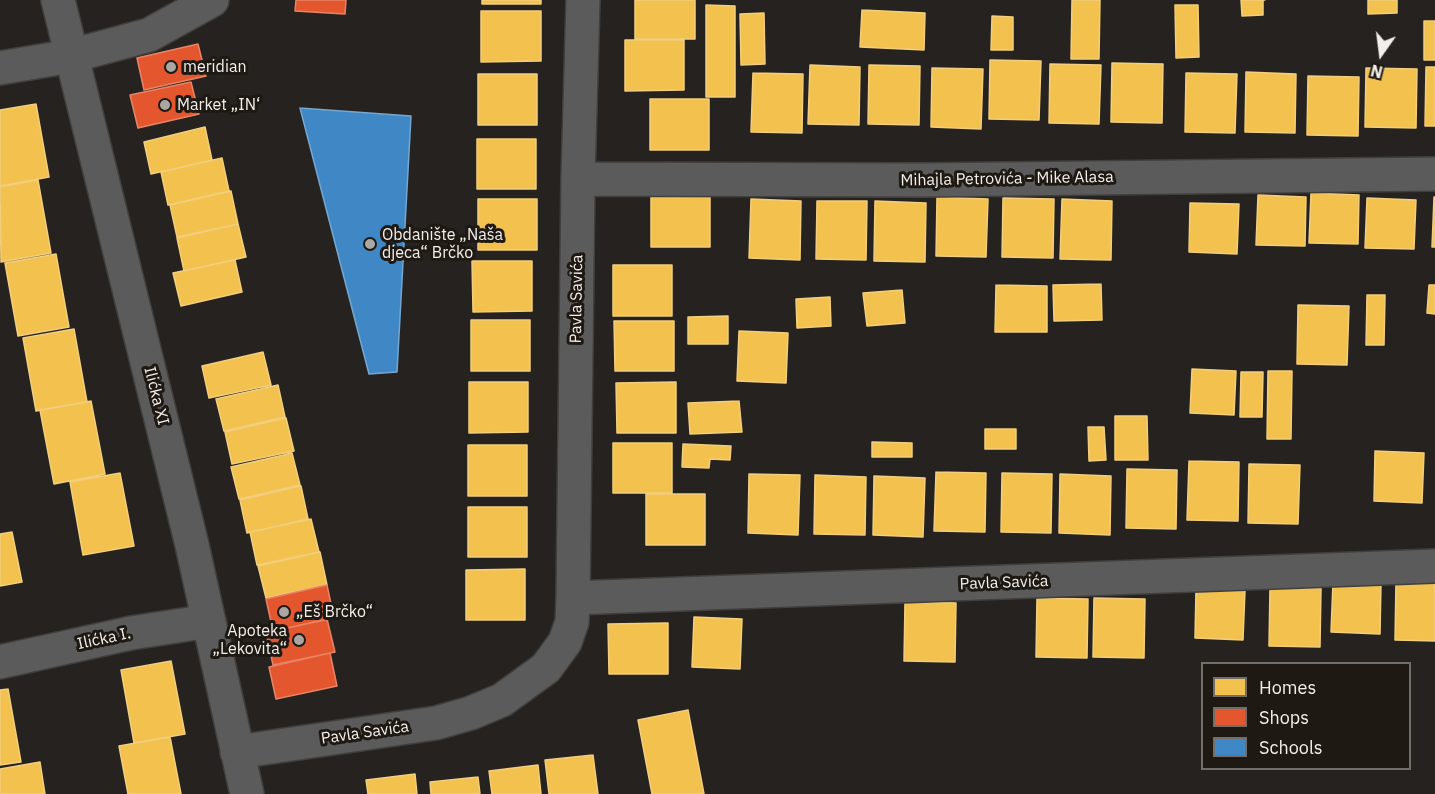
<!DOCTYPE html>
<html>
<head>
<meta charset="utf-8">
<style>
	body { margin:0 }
	#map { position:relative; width:1435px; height:794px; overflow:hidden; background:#25221f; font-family:"IBM Plex Sans",sans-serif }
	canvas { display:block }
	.legend { position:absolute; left:1201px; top:662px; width:210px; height:108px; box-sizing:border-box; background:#1e1913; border:2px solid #736e69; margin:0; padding:8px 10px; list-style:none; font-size:18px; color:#f2eeea }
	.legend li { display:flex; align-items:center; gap:12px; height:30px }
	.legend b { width:30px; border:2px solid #736e69 }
	.north { position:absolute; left:1351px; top:24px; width:60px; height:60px; -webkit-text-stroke:4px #1e1913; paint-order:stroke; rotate:194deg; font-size:16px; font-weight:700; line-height:24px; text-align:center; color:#f2eeea }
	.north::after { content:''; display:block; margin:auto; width:21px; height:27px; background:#f2eeea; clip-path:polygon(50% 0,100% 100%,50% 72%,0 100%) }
</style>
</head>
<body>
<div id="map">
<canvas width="1435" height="794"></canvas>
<ul class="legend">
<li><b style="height:16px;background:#f2c14e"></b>Homes</li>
<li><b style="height:16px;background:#e4572e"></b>Shops</li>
<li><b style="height:16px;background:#3f88c5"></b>Schools</li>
</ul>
<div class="north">N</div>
</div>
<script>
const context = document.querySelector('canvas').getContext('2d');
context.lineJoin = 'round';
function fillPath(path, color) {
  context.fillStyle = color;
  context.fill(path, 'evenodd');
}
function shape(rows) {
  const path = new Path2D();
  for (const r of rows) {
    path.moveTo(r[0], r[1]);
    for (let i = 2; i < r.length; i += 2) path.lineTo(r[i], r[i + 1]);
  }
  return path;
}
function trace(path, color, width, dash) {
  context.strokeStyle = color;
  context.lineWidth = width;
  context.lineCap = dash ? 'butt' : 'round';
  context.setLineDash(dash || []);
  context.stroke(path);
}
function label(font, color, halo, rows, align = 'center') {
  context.font = font + ' "IBM Plex Sans",sans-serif';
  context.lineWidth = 6;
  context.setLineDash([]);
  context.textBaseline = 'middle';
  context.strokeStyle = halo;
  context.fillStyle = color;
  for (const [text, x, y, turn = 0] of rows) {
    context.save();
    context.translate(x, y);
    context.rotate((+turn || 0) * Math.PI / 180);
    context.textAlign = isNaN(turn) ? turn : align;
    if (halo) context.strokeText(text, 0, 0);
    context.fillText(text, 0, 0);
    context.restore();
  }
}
const homes = shape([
	[482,0,541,0,541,4,482,4,482,0],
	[635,0,695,0,695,39,635,39,635,0],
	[1072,0,1100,0,1099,59,1071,59,1072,0],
	[1241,0,1265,0,1263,0,1263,15,1242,16,1241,0],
	[1368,0,1397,0,1397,13,1368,14,1368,0],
	[706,5,735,6,735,97,706,97,706,5],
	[1175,5,1198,5,1199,57,1176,58,1175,5],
	[862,10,925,13,924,50,860,47,862,10],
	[481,11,541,11,541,61,481,62,481,11],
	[764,13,765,64,741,65,740,14,764,13],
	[992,16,1013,17,1013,50,991,50,992,16],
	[1424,21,1435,21,1435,60,1424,60,1424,21],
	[625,40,684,40,684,90,625,91,625,40],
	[990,60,1041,61,1039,120,989,119,990,60],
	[1112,63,1163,64,1162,123,1111,122,1112,63],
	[1050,64,1101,65,1099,124,1049,123,1050,64],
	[810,65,860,67,859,125,808,124,810,65],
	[869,65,920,66,919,125,868,124,869,65],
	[1426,67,1435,67,1435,126,1425,126,1426,67],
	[932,68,983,69,981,129,931,127,932,68],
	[1366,68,1417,69,1416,128,1365,127,1366,68],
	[1246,72,1296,74,1295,133,1245,132,1246,72],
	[753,73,803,74,802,133,751,132,753,73],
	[1186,73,1237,74,1235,133,1185,132,1186,73],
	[478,74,537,74,537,125,478,125,478,74],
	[1308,76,1359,77,1358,136,1307,135,1308,76],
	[650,99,709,99,709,150,650,150,650,99],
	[36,104,49,177,0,186,0,110,36,104],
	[205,127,212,160,151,174,144,142,205,127],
	[477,139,536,139,536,189,477,189,477,139],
	[222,158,229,191,168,205,161,172,222,158],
	[38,180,51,253,1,262,0,187,38,180],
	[231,191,238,224,177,237,170,205,231,191],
	[1311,193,1359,195,1358,244,1309,243,1311,193],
	[1258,195,1306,197,1305,246,1256,245,1258,195],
	[651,197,710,197,710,247,651,247,651,197],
	[937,197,988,199,986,257,936,256,937,197],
	[1434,197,1435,197,1435,247,1432,247,1434,197],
	[1003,198,1054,199,1053,258,1002,257,1003,198],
	[1367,198,1416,200,1414,249,1365,248,1367,198],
	[478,199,537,199,537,250,478,250,478,199],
	[751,199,801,201,800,260,749,258,751,199],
	[1062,199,1112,201,1111,260,1060,259,1062,199],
	[817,201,867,201,866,260,816,259,817,201],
	[875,201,926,203,925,262,874,261,875,201],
	[1190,203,1239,204,1237,254,1189,252,1190,203],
	[238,224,246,257,184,271,177,238,238,224],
	[56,254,69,327,18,336,5,263,56,254],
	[235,260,242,292,181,306,173,273,235,260],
	[472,261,532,261,532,311,473,312,472,261],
	[613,265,672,265,672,316,613,316,613,265],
	[1101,284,1102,320,1054,321,1053,285,1101,284],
	[996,285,1047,286,1047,332,995,332,996,285],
	[1429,285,1435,285,1435,314,1427,313,1429,285],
	[902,290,905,323,867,326,863,293,902,290],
	[1367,295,1385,295,1384,345,1366,345,1367,295],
	[830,297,831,326,797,328,796,299,830,297],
	[1298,305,1349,306,1347,365,1297,364,1298,305],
	[728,316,728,344,688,344,688,317,728,316],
	[471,320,530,320,530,371,471,371,471,320],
	[614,321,674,321,674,371,615,371,614,321],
	[74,329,87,402,36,411,23,338,74,329],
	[739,331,788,333,786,383,737,381,739,331],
	[263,352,271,385,209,398,202,366,263,352],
	[1192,369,1236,371,1234,415,1190,413,1192,369],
	[1268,371,1292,371,1291,439,1267,439,1268,371],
	[1241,372,1263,372,1262,417,1240,417,1241,372],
	[469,382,528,382,528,432,469,433,469,382],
	[676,382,676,433,617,433,616,383,676,382],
	[278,385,285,417,224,431,216,399,278,385],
	[91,401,105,474,54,484,40,410,91,401],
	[739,401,742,432,690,434,688,403,739,401],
	[1115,416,1147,416,1148,460,1115,460,1115,416],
	[286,418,294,451,232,464,225,432,286,418],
	[1088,427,1104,427,1106,460,1089,461,1088,427],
	[985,429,1016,429,1016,449,985,449,985,429],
	[872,442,912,443,912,457,872,457,872,442],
	[613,443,672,443,672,493,613,493,613,443],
	[683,444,731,446,730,460,710,459,709,468,682,467,683,444],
	[468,445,527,445,527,496,468,496,468,445],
	[1375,451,1424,453,1422,503,1374,501,1375,451],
	[292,453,300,485,239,499,231,467,292,453],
	[1189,461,1239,462,1238,521,1187,520,1189,461],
	[1249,464,1300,465,1298,524,1248,523,1249,464],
	[1127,469,1177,470,1176,529,1126,528,1127,469],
	[936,472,986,473,985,532,934,531,936,472],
	[120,473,134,546,83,555,70,482,120,473],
	[1002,473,1052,474,1051,533,1001,532,1002,473],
	[749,474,800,475,798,535,748,533,749,474],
	[1060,474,1111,476,1110,535,1059,533,1060,474],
	[815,475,866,477,865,535,814,534,815,475],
	[874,476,925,478,923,537,873,535,874,476],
	[301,486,308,519,247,533,240,500,301,486],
	[646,494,705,494,705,545,646,545,646,494],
	[468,507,527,507,527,557,468,557,468,507],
	[311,519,319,552,257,565,250,532,311,519],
	[12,532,22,582,0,586,0,534,12,532],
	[320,552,327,585,266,598,258,566,320,552],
	[525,569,525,620,466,620,466,570,525,569],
	[1396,581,1435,582,1435,641,1395,640,1396,581],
	[1333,582,1381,584,1380,634,1331,632,1333,582],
	[1270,587,1321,588,1320,647,1269,646,1270,587],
	[1196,589,1245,590,1243,640,1195,638,1196,589],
	[1037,598,1088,599,1087,658,1036,657,1037,598],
	[1094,598,1145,599,1144,658,1093,657,1094,598],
	[905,602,956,603,955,662,904,661,905,602],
	[694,617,742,619,740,669,692,667,694,617],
	[668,623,668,674,609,674,608,624,668,623],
	[171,661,185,734,134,743,121,670,171,661],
	[8,689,21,762,0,765,0,690,8,689],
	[688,710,704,794,652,794,638,720,688,710],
	[170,737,181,794,128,794,119,746,170,737],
	[593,755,598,794,549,794,545,760,593,755],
	[40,762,45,794,0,794,0,769,40,762],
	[538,765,541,794,492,794,489,771,538,765],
	[415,774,417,794,368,794,366,780,415,774],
	[478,777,480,794,431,794,430,782,478,777]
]);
fillPath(homes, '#f2c14e');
trace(homes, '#f2ce7d', 1.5);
const shops = shape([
	[296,0,346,0,345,14,295,11,296,0],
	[198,44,206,76,144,90,137,58,198,44],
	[191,82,199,114,138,128,130,95,191,82],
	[327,585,334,618,273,631,266,599,327,585],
	[327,619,335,652,273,665,266,633,327,619],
	[330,653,337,686,276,699,269,667,330,653]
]);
fillPath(shops, '#e4572e');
trace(shops, '#e88466', 1.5);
const schools = shape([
	[300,108,411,116,397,372,369,374,300,108]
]);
fillPath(schools, '#3f88c5');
trace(schools, '#75a7d0', 1.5);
const minor = shape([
	[58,0,192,545,247,794],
	[0,68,71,56,149,35,212,0],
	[578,179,921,180,1435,174],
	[573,598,1435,566],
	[0,662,131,633,209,621],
	[237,752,436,723,471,713,502,700,546,668,565,642,572,622,573,598,578,179,583,0]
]);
trace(minor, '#413f3c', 36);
trace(minor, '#5b5b5b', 33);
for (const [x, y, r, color] of [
	[171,67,6,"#aaa7a3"],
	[165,105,6,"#aaa7a3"],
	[370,244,6,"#aaa7a3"],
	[284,612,6,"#aaa7a3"],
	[299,640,6,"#aaa7a3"]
]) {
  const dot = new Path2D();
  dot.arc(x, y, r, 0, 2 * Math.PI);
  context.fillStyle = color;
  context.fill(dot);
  trace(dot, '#1e1913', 2);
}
label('16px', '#f2eeea', '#1e1913', [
	["meridian",183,67],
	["Market „IN‘",177,105],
	["Obdanište „Naša",382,235],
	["djeca“ Brčko",382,253],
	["„Eš Brčko“",296,612],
	["Apoteka",287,631,"right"],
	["„Lekovita“",287,649,"right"]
], 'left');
label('16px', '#f2eeea', '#1e1913', [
	["Mihajla Petrovića - Mike Alasa",1007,179,-1],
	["Pavla Savića",577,299,-89],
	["Ilićka XI",156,396,76],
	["Pavla Savića",1004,583,-2],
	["Ilićka I.",104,639,-12],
	["Pavla Savića",365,733,-8]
]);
</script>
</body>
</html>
